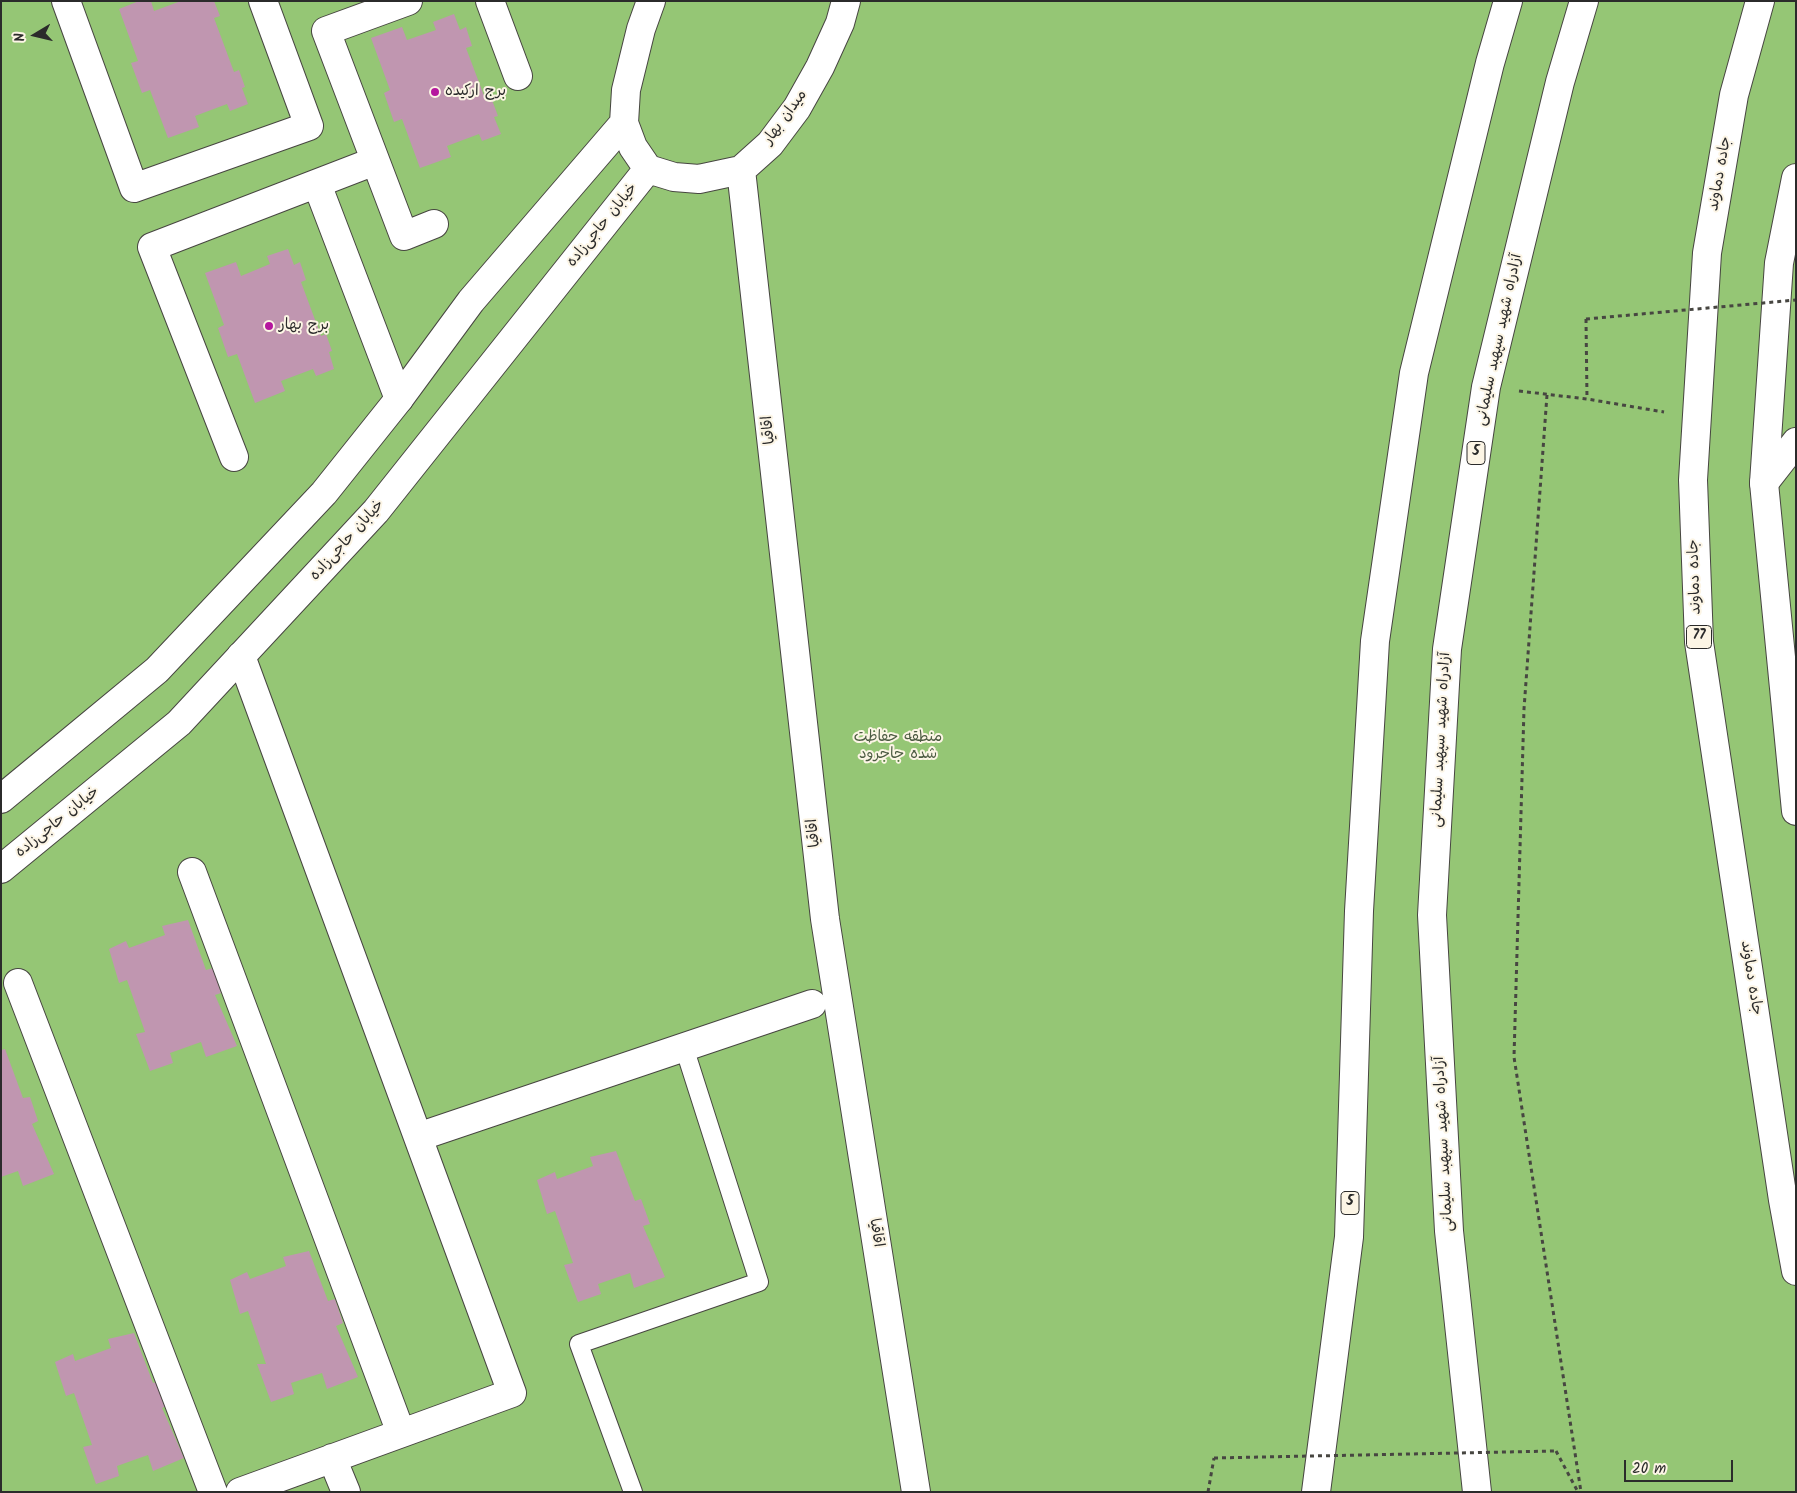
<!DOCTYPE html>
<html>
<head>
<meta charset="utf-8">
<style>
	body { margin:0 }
	#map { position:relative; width:1797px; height:1493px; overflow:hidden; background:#e7e0bc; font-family:Kalam,sans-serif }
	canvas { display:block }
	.frame { position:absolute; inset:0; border:2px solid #2b2b2b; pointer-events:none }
	.north { position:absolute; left:10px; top:10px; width:50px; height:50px; -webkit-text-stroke:4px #fcf5e5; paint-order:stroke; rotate:261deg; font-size:14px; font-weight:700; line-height:20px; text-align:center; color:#2b2b2b }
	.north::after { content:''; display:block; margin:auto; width:18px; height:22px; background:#2b2b2b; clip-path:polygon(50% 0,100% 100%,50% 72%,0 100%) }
	.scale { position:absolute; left:1624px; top:1460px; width:109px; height:22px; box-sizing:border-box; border:2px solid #2b2b2b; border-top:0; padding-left:6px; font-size:15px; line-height:18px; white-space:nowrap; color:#2b2b2b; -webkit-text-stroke:4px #fcf5e5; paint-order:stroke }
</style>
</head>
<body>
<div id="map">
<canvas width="1797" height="1493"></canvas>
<div class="frame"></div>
<div class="north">N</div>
<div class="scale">20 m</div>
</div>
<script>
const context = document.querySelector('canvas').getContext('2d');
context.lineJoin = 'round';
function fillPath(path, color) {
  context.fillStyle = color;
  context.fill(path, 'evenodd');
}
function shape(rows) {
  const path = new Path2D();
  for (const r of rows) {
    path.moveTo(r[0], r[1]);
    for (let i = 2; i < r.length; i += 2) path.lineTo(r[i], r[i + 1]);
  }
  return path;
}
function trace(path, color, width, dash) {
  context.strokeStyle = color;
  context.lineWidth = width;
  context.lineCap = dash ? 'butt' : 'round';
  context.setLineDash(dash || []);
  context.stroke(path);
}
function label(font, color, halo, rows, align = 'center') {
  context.font = font + ' Kalam,"Playpen Sans Arabic",sans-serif';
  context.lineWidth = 4;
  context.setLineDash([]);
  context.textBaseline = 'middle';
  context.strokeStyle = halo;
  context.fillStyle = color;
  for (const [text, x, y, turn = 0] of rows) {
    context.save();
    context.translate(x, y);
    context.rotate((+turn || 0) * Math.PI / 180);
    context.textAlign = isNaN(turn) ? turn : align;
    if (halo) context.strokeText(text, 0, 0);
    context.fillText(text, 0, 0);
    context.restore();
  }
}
fillPath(shape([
	[1,1,1796,1,1796,1492,1,1492]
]), '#95c675');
fillPath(shape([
	[139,1,151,1,154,11,181,1,214,1,220,16,214,18,234,72,239,70,245,87,242,88,248,104,230,111,227,104,195,116,199,127,168,138,150,90,142,93,131,63,138,61,119,9],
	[454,14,460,30,466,27,472,46,466,48,486,101,492,100,498,116,494,117,501,134,482,141,479,134,447,146,451,157,420,168,402,119,394,122,384,93,390,90,371,38,402,27,407,40,436,30,433,22],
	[288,249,294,265,300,262,306,280,301,282,321,336,326,334,332,351,329,352,334,369,316,376,313,369,281,381,285,391,255,403,237,354,228,357,218,328,224,325,205,273,236,262,241,276,270,264,267,256],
	[188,920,206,970,213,968,221,993,215,995,237,1046,206,1057,201,1042,170,1053,173,1063,150,1071,136,1034,145,1032,127,980,119,983,109,949,126,941,129,948,165,935,162,926],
	[5,1049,23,1098,30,1097,38,1121,32,1124,54,1174,23,1186,18,1171,1,1177,1,1050],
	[616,1151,635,1201,641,1199,650,1224,643,1226,665,1277,634,1288,630,1273,598,1284,601,1294,578,1302,564,1265,573,1263,555,1211,547,1214,537,1180,555,1172,557,1179,593,1166,590,1157],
	[309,1251,328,1301,335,1299,343,1323,336,1326,358,1377,327,1389,322,1373,291,1383,294,1394,271,1402,257,1364,266,1364,248,1311,240,1314,230,1280,247,1272,250,1279,286,1266,283,1257],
	[134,1333,153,1383,160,1381,168,1405,162,1408,184,1458,153,1471,148,1455,117,1466,119,1476,96,1484,83,1447,92,1445,74,1393,66,1396,55,1362,73,1354,75,1361,111,1348,108,1339]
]), '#c096b0');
const service = shape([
	[633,1492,579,1344,759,1282,684,1047]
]);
const minor = shape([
	[66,1,134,188,309,126,263,1],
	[408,1,326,31,404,236,434,224],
	[490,1,518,76],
	[317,184,399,399],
	[234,457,152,247,375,161],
	[192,872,401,1433],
	[18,983,213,1492],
	[418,1137,812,1004],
	[332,1458,346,1492],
	[240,1492,512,1393,241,656]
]);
const tertiary = shape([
	[651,1,641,29,626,90,624,123,633,147,648,169,674,177,699,179,741,170,770,144,797,108,820,67,840,23,846,1],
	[741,170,825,919,916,1492],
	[1764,483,1796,442],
	[1,799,157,670,324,493,399,399,471,301,624,123],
	[1,869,179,723,376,511,648,169]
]);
const trunk = shape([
	[1760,1,1734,95,1707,253,1693,480,1699,642,1783,1200,1796,1271],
	[1796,178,1779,263,1764,483,1796,811]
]);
const motorway = shape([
	[1316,1492,1349,1237,1359,911,1375,641,1414,373,1490,63,1508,1],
	[1477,1492,1449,1231,1432,915,1447,649,1486,387,1560,82,1584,1]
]);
trace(service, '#474641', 20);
trace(minor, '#474641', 30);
trace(tertiary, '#474641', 30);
trace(trunk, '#474641', 30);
trace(motorway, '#474641', 30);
trace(shape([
	[1586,319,1587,399],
	[1519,391,1587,399,1664,412],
	[1547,395,1524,709,1514,1057,1581,1492],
	[1556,1451,1578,1492],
	[1208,1492,1214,1458]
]), '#474641', 3, [4, 4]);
trace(service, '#fff', 18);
trace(minor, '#fff', 28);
trace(tertiary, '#fff', 28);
trace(trunk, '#fff', 28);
trace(motorway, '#fff', 28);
trace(shape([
	[1586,319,1796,300],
	[1214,1458,1556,1451]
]), '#474641', 3, [4, 4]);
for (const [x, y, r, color] of [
	[435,92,5,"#b5179e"],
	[269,326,5,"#b5179e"]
]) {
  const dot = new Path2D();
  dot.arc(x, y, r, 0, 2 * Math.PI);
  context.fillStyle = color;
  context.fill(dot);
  trace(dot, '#fcf5e5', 2);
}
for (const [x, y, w] of [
	[1476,453,18],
	[1699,637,25],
	[1350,1203,18]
]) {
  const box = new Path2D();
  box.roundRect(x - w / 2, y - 11.5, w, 23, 4);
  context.fillStyle = '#fcf5e5';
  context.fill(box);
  trace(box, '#2b2b2b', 1);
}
label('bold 14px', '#2b2b2b', null, [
	["5",1476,453],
	["77",1699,637],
	["5",1350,1203]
]);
label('15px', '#2b2b2b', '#fcf5e5', [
	["برج ارکیده",445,92],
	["برج بهار",279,326]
], 'left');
label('15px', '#2b2b2b', '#fcf5e5', [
	["میدان بهار",786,118,-54],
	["جاده دماوند",1721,174,-80],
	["خیابان حاجی‌زاده",603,226,-51],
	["آزادراه شهید سپهبد سلیمانی",1500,340,-78],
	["اقاقیا",770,430,-96],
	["خیابان حاجی‌زاده",348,541,-48],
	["جاده دماوند",1696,577,-92],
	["آزادراه شهید سپهبد سلیمانی",1442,740,-87],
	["خیابان حاجی‌زاده",58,823,-39],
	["اقاقیا",815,833,-96],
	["جاده دماوند",1750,978,81],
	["آزادراه شهید سپهبد سلیمانی",1445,1144,-93],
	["اقاقیا",875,1233,81]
]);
label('15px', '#4b5a41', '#fcf5e5', [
	["منطقه حفاظت",898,738],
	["شده جاجرود",898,755]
]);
</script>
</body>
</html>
